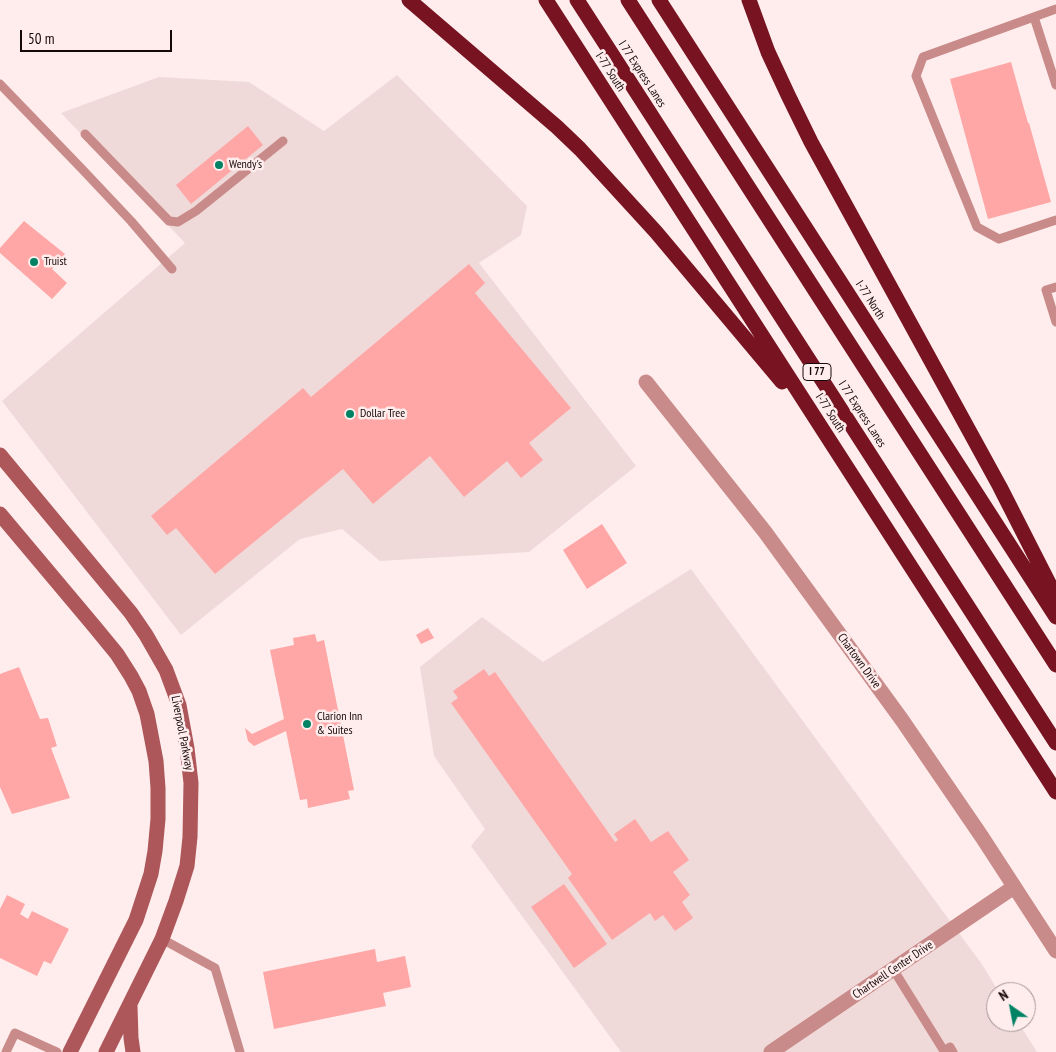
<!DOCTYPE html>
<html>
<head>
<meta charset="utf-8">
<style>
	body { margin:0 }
	#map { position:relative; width:1056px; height:1052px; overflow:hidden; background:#feedec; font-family:"PT Sans Narrow",sans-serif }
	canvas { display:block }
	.north { position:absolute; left:986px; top:982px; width:50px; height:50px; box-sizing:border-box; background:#feedec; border:1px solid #a19191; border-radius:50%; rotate:327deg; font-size:14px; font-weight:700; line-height:20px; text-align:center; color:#150808 }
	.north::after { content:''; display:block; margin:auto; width:18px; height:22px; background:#008264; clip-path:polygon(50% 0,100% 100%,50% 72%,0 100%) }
	.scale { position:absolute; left:20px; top:30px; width:152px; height:22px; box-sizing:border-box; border:2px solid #150808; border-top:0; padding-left:6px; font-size:15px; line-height:18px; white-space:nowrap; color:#150808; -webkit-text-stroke:4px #feedec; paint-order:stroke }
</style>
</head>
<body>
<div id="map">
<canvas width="1056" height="1052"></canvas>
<div class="north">N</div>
<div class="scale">50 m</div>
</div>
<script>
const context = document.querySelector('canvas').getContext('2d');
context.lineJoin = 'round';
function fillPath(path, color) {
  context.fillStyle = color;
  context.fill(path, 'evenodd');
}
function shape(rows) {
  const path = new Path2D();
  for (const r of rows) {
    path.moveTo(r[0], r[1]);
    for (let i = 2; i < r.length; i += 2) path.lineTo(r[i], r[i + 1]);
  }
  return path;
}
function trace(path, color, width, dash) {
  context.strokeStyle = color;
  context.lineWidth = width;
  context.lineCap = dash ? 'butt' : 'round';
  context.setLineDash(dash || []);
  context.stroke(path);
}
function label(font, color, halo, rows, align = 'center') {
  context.font = font + ' "PT Sans Narrow",sans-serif';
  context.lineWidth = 5;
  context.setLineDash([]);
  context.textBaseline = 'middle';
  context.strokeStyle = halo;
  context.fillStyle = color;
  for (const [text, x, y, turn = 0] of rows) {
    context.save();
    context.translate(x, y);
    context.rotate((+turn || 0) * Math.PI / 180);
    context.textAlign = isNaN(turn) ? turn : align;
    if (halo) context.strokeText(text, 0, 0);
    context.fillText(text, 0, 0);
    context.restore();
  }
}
fillPath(shape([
	[397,75,527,206,521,235,479,263,636,466,529,552,380,561,342,529,300,539,181,635,2,401,185,243,61,113,159,77,249,82,324,131],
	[691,569,981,963,999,992,996,992,996,1022,1018,1022,1037,1052,621,1052,471,846,485,829,434,756,420,667,482,617,543,662]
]), '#efdad9');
fillPath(shape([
	[1011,62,1028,123,1029,123,1051,202,988,219,950,79],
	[248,126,263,145,191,204,176,185],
	[24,221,65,254,52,269,67,283,52,299,0,253,0,248],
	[469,264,485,283,475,293,571,408,529,443,543,460,521,478,507,461,464,497,430,456,373,504,343,469,215,574,176,528,167,535,151,516,303,388,311,397],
	[602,524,627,563,587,589,563,550],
	[428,628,434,638,421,644,416,635],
	[315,634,317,642,324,640,354,790,348,791,350,799,308,808,307,799,300,800,286,731,254,746,248,741,245,728,252,734,284,719,270,650,294,645,293,638],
	[19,667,40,719,48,718,57,746,51,748,70,798,12,814,0,787,0,674],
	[484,669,489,676,495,672,615,842,618,840,614,834,635,819,651,842,668,831,689,860,673,872,690,895,682,902,693,918,675,931,663,915,655,921,650,913,612,940,568,878,572,874,451,703,458,698,453,691],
	[564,884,607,944,574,968,531,907],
	[7,895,25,904,20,914,28,919,32,911,69,929,51,964,44,961,37,976,0,958,0,909],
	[375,949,377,962,405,956,411,987,383,993,386,1006,274,1029,263,972]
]), '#ffa6a6');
trace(shape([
	[1056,9,923,57,916,76,977,227,999,239,1056,220],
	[1034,17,1056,85],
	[0,84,82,169,131,221,172,269],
	[85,134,169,221,178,222,196,211,283,141],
	[1056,287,1046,290,1056,322],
	[162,939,215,968,240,1052],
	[893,969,944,1051,950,1047,953,1052],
	[6,1052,15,1033,57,1052]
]), '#c88b8a', 9);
trace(shape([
	[646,382,765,532,902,720,982,837,1056,951],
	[771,1052,1014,887]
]), '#c88b8a', 15);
trace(shape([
	[0,455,131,613,146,635,166,670,179,705,187,748,191,783,190,837,187,866,176,901,162,939,106,1052],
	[0,514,94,626,117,654,131,676,139,691,147,714,156,761,158,788,158,819,155,851,151,874,136,920,70,1052],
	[130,1006,131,1038,133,1052]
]), '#ad575a', 15);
trace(shape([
	[409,0,557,127,580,149,656,232,782,382],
	[546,0,1056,792],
	[577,0,1056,743],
	[628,0,1056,665],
	[659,0,1056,617],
	[749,0,768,52,788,95,811,142,1000,487,1056,597]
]), '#781422', 15);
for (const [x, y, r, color] of [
	[219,165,5,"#008264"],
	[34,262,5,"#008264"],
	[350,414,5,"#008264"],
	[307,724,5,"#008264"]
]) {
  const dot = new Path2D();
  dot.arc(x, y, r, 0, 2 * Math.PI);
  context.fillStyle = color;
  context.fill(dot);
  trace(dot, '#feedec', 2);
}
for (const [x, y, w] of [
	[817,372,28]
]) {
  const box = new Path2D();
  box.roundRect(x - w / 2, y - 8.5, w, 17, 4);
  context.fillStyle = '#feedec';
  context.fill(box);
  trace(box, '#150808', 1);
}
label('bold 11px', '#150808', null, [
	["I 77",817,372]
]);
label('12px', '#150808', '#feedec', [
	["I-77 South",610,72,57],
	["I 77 Express Lanes",642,74,57],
	["I-77 North",870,300,57],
	["I-77 South",830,413,57],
	["I 77 Express Lanes",862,414,57],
	["Chartown Drive",859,661,54],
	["Liverpool Parkway",182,733,79],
	["Chartwell Center Drive",893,970,-34]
]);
label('12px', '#150808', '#feedec', [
	["Wendy's",229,165],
	["Truist",44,262],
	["Dollar Tree",360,414],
	["Clarion Inn",317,717],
	["& Suites",317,731]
], 'left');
</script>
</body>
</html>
